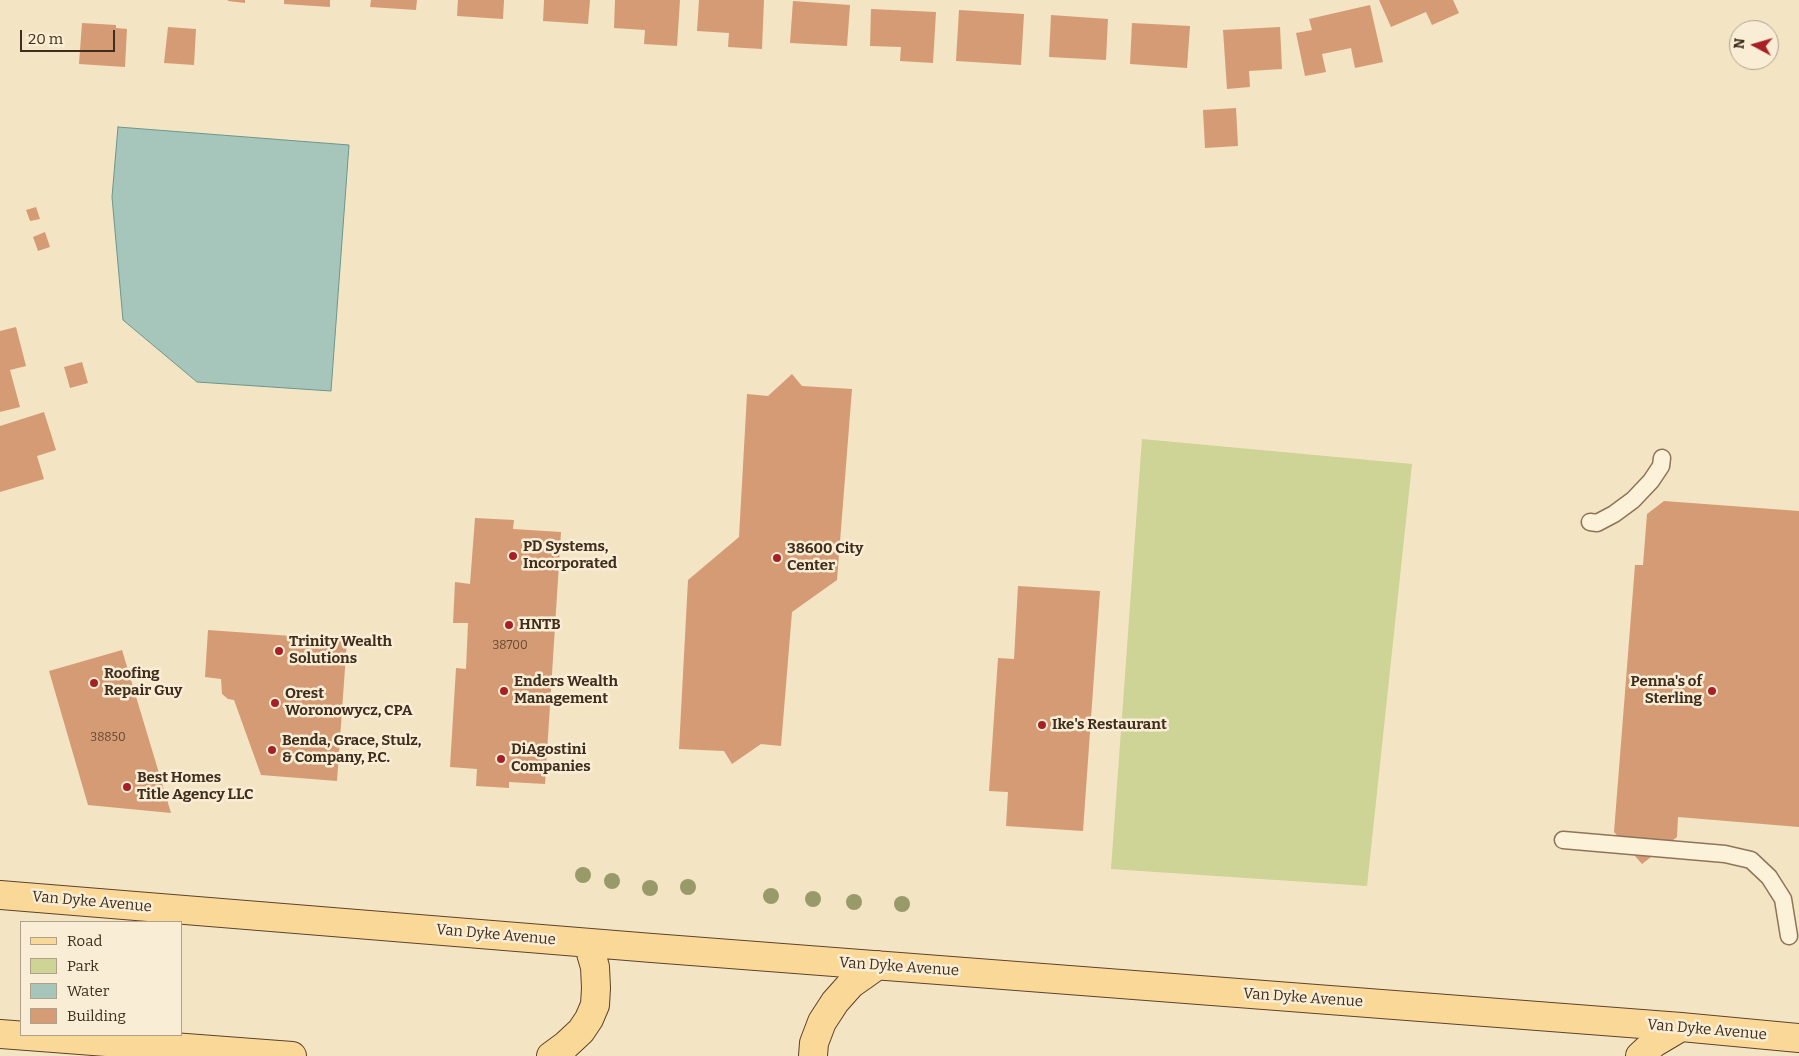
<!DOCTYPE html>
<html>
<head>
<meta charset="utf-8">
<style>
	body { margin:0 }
	#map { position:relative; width:1799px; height:1056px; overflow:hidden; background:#f3e4c4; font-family:Bitter,serif }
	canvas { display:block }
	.legend { position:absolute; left:20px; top:921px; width:162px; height:115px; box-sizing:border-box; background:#f9eed5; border:1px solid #afa18b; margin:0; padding:6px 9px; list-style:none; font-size:15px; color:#3f2d1d }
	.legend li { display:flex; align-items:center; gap:10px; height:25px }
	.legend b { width:25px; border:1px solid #afa18b }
	.north { position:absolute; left:1729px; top:20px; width:50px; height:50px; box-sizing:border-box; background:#f9eed5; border:1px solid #afa18b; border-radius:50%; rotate:276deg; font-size:14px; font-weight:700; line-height:20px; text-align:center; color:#3f2d1d }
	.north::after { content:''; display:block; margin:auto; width:18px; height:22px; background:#a72025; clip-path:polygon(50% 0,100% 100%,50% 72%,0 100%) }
	.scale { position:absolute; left:20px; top:30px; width:95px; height:22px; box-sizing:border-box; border:2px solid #3f2d1d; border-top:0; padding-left:6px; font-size:15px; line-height:18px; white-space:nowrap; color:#3f2d1d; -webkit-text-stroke:4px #f9eed5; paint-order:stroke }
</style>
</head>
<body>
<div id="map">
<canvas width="1799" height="1056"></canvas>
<ul class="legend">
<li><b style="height:6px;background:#fad998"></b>Road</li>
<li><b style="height:14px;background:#ced396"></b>Park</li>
<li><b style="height:14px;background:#a6c6bc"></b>Water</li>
<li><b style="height:14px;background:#d59b75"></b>Building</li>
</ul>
<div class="north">N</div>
<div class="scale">20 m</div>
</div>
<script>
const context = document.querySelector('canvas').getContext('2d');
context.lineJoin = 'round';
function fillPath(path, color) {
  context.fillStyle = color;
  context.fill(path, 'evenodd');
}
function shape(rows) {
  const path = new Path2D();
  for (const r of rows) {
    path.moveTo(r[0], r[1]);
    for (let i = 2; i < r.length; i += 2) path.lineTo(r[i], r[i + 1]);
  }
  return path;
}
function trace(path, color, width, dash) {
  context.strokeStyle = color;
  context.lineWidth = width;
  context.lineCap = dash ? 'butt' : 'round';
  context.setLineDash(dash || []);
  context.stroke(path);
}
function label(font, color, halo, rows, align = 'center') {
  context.font = font + ' Bitter,serif';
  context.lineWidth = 5;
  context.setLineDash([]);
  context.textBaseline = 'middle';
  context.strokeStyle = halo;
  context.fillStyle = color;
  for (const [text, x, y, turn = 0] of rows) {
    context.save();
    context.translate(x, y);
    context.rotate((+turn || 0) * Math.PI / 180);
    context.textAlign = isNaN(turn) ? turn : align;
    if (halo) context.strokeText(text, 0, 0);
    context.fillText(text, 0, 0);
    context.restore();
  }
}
fillPath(shape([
	[1142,439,1412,464,1367,886,1111,869]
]), '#ced396');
const water = shape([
	[118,127,349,145,331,391,197,382,123,320,112,197,118,127]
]);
fillPath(water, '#a6c6bc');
trace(water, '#6b968a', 1);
fillPath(shape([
	[228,0,245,0,245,3,228,1],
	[284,0,330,0,330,7,284,4],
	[371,0,417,0,416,10,370,7],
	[458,0,504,0,503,19,457,16],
	[544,0,590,0,588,24,543,21],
	[615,0,680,0,677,46,644,44,645,30,614,28],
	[699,0,764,0,762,49,728,47,729,33,697,31],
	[1379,0,1453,0,1459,13,1432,25,1426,12,1391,27],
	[793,1,850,5,847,46,790,43],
	[1370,5,1383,62,1355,68,1351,48,1322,54,1326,72,1305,76,1296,33,1312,30,1309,19],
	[871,9,936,12,933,63,900,61,901,47,870,46],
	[959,10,1024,14,1021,65,956,61],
	[1051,15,1108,19,1106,60,1049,57],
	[82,23,116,25,116,28,127,29,125,67,79,64],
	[1132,23,1190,26,1187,68,1130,64],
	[168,27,196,29,194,65,164,63],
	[1280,27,1282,69,1249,71,1250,87,1227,89,1223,30],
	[1236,108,1238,146,1205,148,1203,110],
	[36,207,40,219,30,221,26,210],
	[45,232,50,247,38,251,33,237],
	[16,327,26,366,10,370,20,407,0,412,0,331],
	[82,362,88,383,70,388,64,367],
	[792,374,802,386,852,389,837,580,792,612,781,746,761,744,732,764,724,751,679,749,688,580,739,537,747,394,768,396],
	[44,412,56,450,37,456,44,479,0,492,0,426],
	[1664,501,1799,511,1799,827,1678,817,1677,837,1642,864,1614,832,1635,565,1643,565,1647,514],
	[475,518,514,520,513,529,561,532,545,784,509,782,509,788,476,786,477,769,450,767,456,668,466,669,468,623,453,623,455,582,470,584],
	[1018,586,1100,591,1083,831,1006,826,1008,792,989,791,998,658,1014,659],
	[208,630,347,640,337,781,261,775,234,700,228,699,222,694,221,679,205,677],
	[122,650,171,813,88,805,49,671]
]), '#d59b75');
const service = shape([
	[1590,522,1597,523,1614,514,1633,500,1651,481,1661,466,1662,458],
	[1563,840,1725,854,1751,860,1769,877,1783,899,1789,936]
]);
const primary = shape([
	[0,895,652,948,1681,1027,1799,1038],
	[0,1034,292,1056],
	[551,1056,566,1045,581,1031,589,1019,595,1005,596,988,595,967,588,943],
	[813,1056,814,1043,822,1022,835,1002,851,984,878,965],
	[1640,1056,1654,1043,1681,1027]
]);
trace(service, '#907458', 19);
trace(primary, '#5e422c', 30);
trace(service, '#fcf1d9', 16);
trace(primary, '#fad998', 28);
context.fillStyle = '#999a6a';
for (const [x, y] of [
	[583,875],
	[612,881],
	[688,887],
	[650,888],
	[771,896],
	[813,899],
	[854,902],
	[902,904]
]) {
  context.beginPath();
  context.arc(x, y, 8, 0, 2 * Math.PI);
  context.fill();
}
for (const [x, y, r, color] of [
	[513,556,5,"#a72025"],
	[777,558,5,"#a72025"],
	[509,625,5,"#a72025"],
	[279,651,5,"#a72025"],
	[94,683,5,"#a72025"],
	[504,691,5,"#a72025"],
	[1712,691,5,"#a72025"],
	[275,703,5,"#a72025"],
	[1042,725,5,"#a72025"],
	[272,750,5,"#a72025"],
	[501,759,5,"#a72025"],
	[127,787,5,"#a72025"]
]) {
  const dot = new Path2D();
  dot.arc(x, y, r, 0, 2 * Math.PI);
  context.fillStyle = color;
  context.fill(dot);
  trace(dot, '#f9eed5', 2);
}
label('12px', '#644833', null, [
	["38700",510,646],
	["38850",108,738]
]);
label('bold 15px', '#3f2d1d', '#f9eed5', [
	["PD Systems,",523,547],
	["Incorporated",523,564],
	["38600 City",787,549],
	["Center",787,566],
	["HNTB",519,625],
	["Trinity Wealth",289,642],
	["Solutions",289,659],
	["Roofing",104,674],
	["Repair Guy",104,691],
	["Enders Wealth",514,682],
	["Management",514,699],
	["Penna's of",1702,682,"right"],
	["Sterling",1702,699,"right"],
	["Orest",285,694],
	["Woronowycz, CPA",285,711],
	["Ike's Restaurant",1052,725],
	["Benda, Grace, Stulz,",282,741],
	["& Company, P.C.",282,758],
	["DiAgostini",511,750],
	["Companies",511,767],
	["Best Homes",137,778],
	["Title Agency LLC",137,795]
], 'left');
label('15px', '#3f2d1d', '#f9eed5', [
	["Van Dyke Avenue",92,902,5],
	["Van Dyke Avenue",496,935,5],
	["Van Dyke Avenue",899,967,4],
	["Van Dyke Avenue",1303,998,4],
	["Van Dyke Avenue",1707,1030,5]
]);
</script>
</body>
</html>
